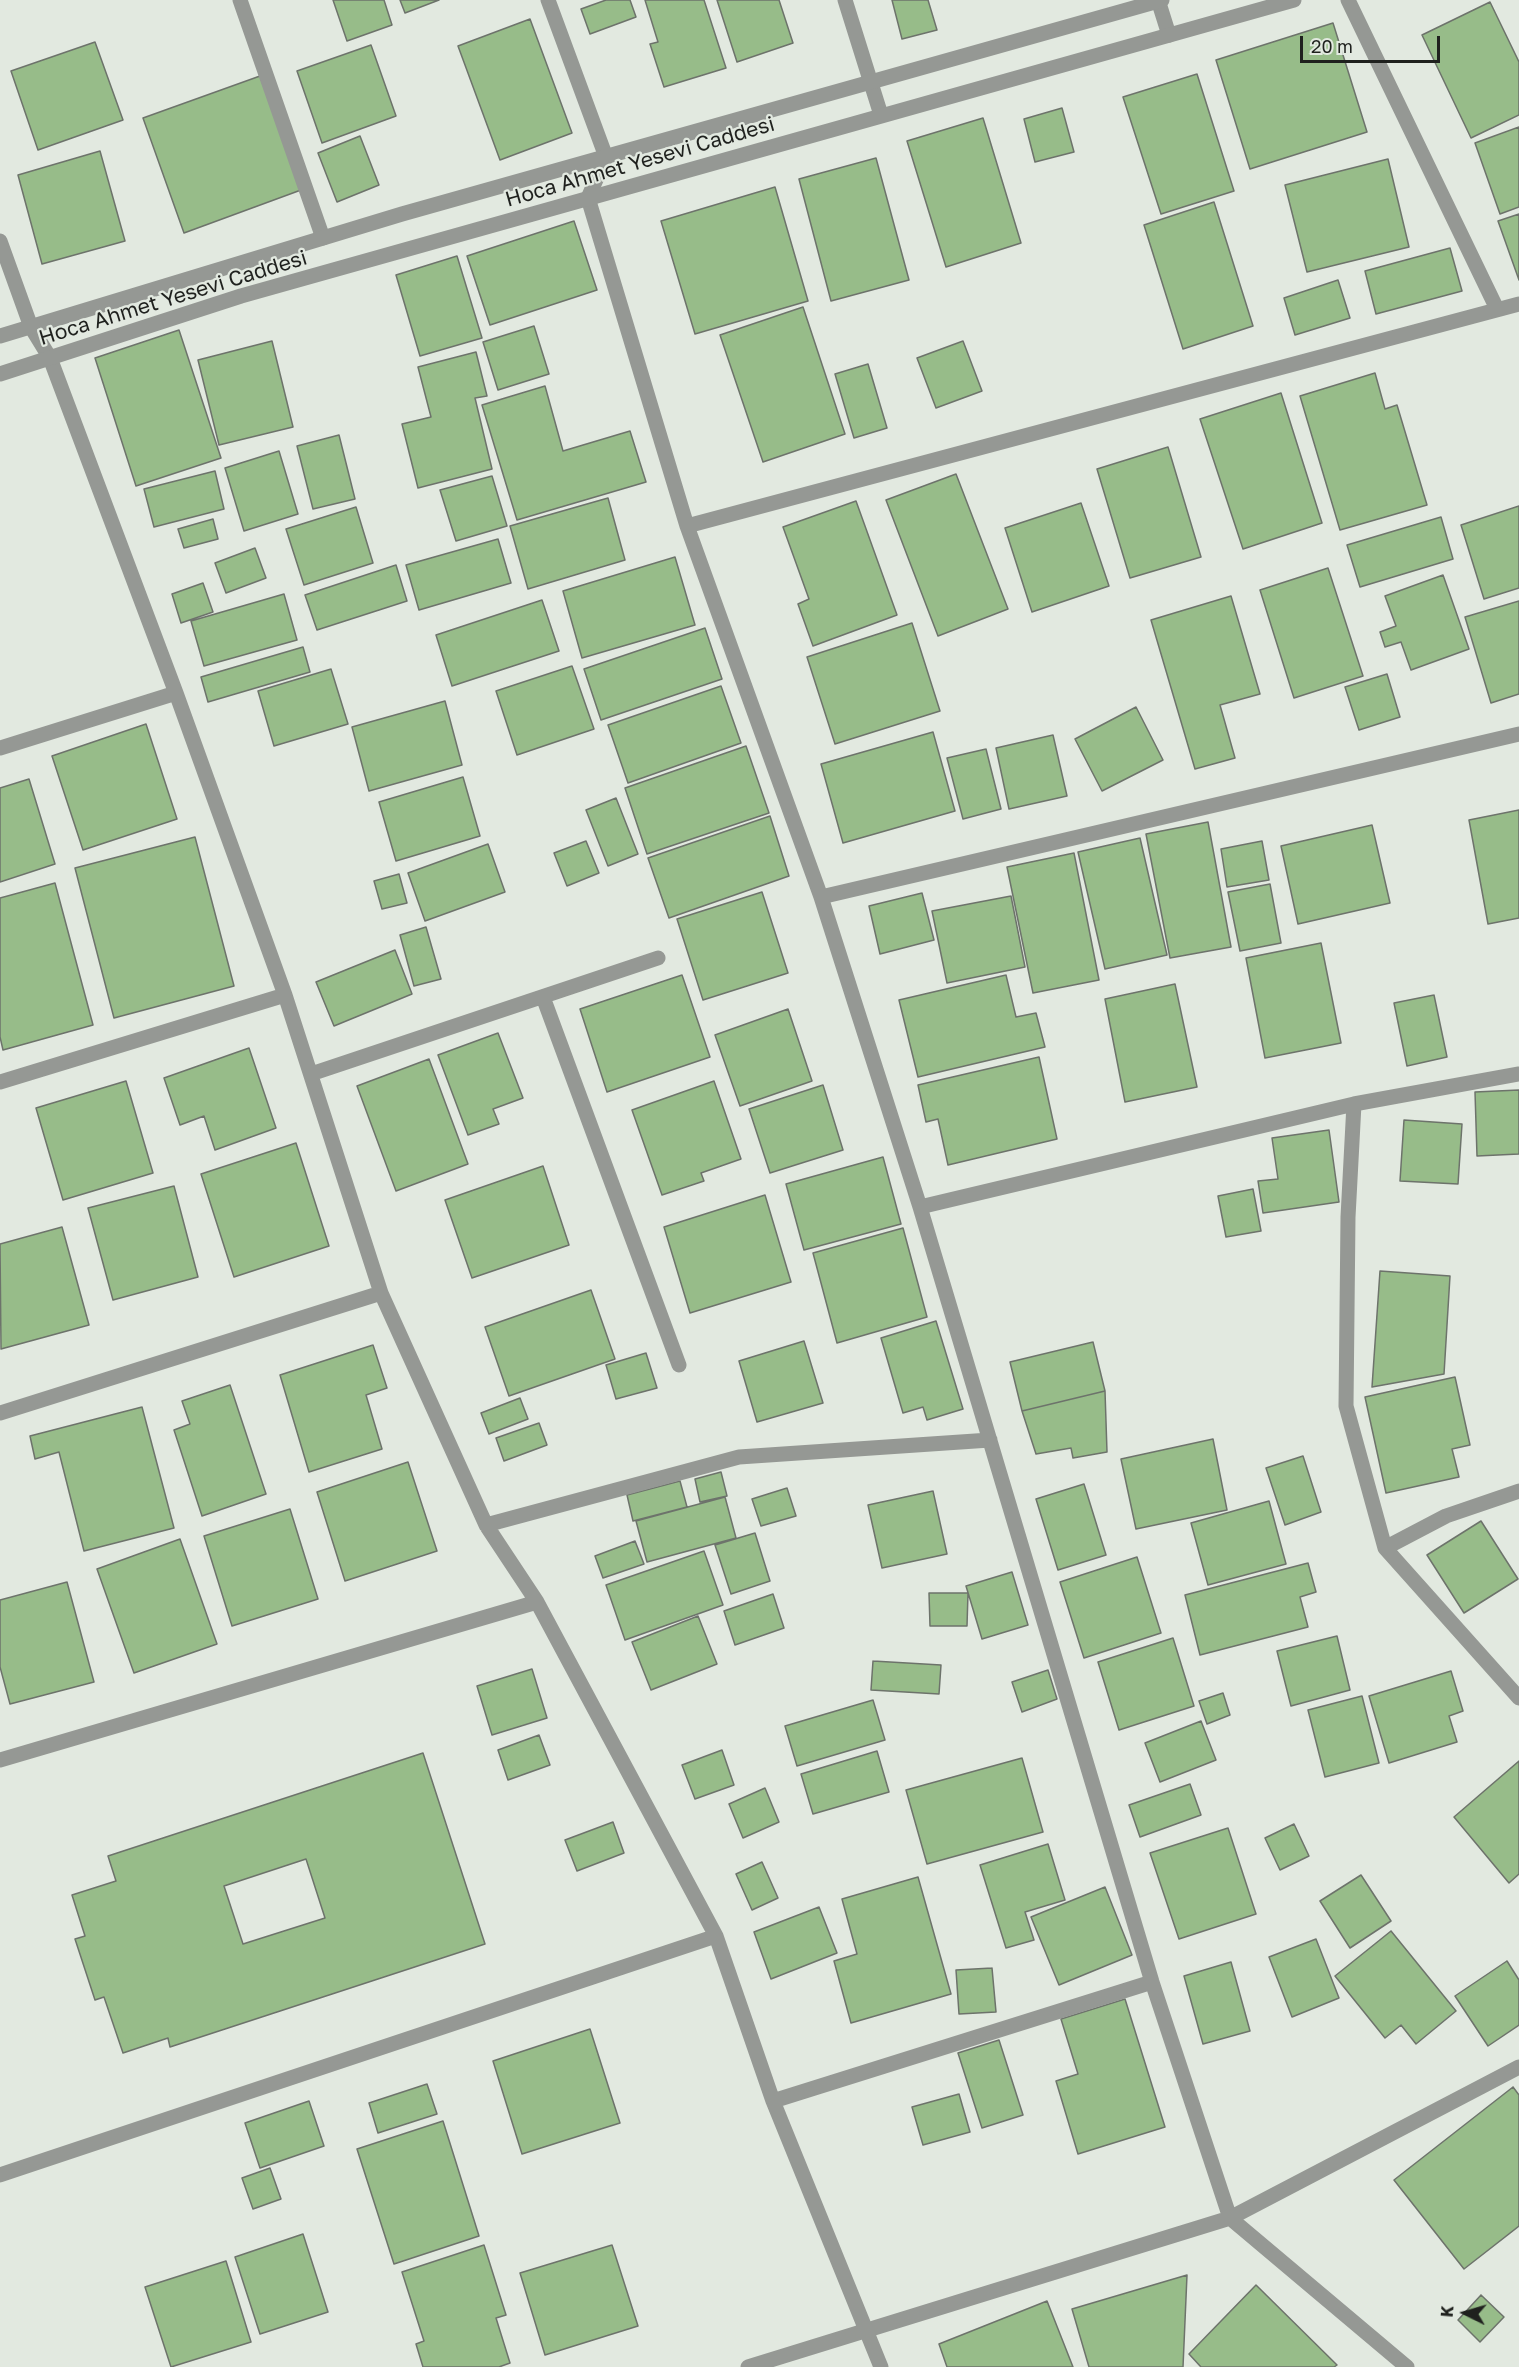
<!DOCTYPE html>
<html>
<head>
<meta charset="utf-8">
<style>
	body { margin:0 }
	#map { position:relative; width:1519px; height:2367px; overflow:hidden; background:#e2e9e0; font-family:"Golos Text",sans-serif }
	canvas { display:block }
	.north { position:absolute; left:1435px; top:2283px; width:60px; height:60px; -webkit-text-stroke:4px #e2e9e0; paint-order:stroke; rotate:275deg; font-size:16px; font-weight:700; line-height:24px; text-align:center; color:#1f211e }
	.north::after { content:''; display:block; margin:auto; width:21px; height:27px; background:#1f211e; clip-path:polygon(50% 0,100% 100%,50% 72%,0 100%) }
	.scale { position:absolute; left:1300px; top:36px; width:140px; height:27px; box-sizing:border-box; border:3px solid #1f211e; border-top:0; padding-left:8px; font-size:18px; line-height:21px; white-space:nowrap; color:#1f211e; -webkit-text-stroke:4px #e2e9e0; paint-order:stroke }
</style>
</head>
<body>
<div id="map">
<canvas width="1519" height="2367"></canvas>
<div class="north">K</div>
<div class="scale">20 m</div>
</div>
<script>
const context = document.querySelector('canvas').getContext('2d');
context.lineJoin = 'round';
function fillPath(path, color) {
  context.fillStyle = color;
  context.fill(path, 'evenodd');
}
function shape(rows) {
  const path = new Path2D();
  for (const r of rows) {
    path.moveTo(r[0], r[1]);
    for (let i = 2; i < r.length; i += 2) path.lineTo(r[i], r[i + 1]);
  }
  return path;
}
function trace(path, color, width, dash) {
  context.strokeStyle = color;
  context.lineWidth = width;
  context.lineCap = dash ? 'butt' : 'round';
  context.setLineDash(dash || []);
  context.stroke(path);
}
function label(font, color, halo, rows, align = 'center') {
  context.font = font + ' "Golos Text",sans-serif';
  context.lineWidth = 4.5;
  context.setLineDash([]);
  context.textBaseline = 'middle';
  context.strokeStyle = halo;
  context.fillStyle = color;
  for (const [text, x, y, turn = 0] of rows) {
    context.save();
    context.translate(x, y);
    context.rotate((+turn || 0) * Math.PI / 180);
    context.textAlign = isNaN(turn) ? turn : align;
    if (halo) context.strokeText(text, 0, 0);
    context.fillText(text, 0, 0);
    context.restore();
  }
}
const building = shape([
	[333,0,384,0,392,25,347,41,333,0],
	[400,0,439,0,405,13,400,0],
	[606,0,630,0,636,17,590,34,581,9,606,0],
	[645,0,704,0,726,68,664,87,650,44,658,42,645,0],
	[717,0,779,0,793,43,737,62,717,0],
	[892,0,928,0,937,30,902,39,892,0],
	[1490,2,1519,62,1519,115,1471,138,1422,35,1490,2],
	[530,19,572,133,500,160,458,46,530,19],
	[1333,23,1367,132,1250,169,1216,60,1333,23],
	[95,42,123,120,38,150,11,71,95,42],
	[371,45,396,116,322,143,297,71,371,45],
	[1197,74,1234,191,1161,214,1123,97,1197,74],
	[260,76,301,190,184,233,143,118,260,76],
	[1062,108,1074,152,1035,162,1024,119,1062,108],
	[983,118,1021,243,946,267,907,141,983,118],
	[1519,127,1519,207,1500,214,1475,143,1519,127],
	[360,136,379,185,337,202,318,153,360,136],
	[100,151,125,241,42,264,18,175,100,151],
	[876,158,909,280,831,301,799,179,876,158],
	[1388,159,1409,247,1307,272,1285,185,1388,159],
	[775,187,808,301,695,334,661,221,775,187],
	[1214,202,1253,326,1183,349,1144,225,1214,202],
	[1519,214,1519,280,1498,221,1519,214],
	[574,221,597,290,490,325,467,256,574,221],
	[1450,248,1462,291,1376,314,1365,271,1450,248],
	[457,256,482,338,420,356,396,275,457,256],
	[1338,280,1350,318,1295,335,1284,298,1338,280],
	[803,307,845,434,763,462,720,335,803,307],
	[534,326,549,374,498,390,483,342,534,326],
	[179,330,221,458,136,486,95,358,179,330],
	[272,341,293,427,219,445,198,360,272,341],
	[963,341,982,391,936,408,917,358,963,341],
	[476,352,487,396,475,398,492,469,418,488,402,424,431,417,418,367,476,352],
	[868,364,887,428,854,438,835,374,868,364],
	[1375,373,1385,409,1397,405,1427,505,1340,530,1300,396,1375,373],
	[545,386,563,451,630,431,646,482,517,520,482,405,545,386],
	[1281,393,1322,523,1243,549,1200,419,1281,393],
	[339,435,355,499,313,509,297,446,339,435],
	[1168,447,1201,557,1130,578,1097,469,1168,447],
	[279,451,298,514,244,531,225,468,279,451],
	[215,471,224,509,154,527,144,489,215,471],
	[956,474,1008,609,938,636,886,500,956,474],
	[492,476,507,526,456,541,440,490,492,476],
	[608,498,625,560,528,589,510,526,608,498],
	[856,501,897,615,813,646,798,604,809,599,783,527,856,501],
	[1081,503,1109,586,1032,612,1005,528,1081,503],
	[1519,506,1519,588,1484,599,1461,525,1519,506],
	[356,507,373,563,304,585,286,529,356,507],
	[1441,517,1453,559,1360,587,1347,545,1441,517],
	[213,519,218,539,184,548,178,529,213,519],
	[498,539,511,583,419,610,406,565,498,539],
	[255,548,266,578,226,593,215,563,255,548],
	[675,557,695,625,582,658,563,591,675,557],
	[396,565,407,601,317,630,305,595,396,565],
	[1328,568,1363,676,1294,698,1260,590,1328,568],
	[1443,575,1469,649,1411,670,1401,642,1385,647,1380,632,1396,626,1385,596,1443,575],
	[203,583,213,612,181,623,172,594,203,583],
	[284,594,297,640,204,666,191,621,284,594],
	[1231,596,1260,694,1220,705,1235,758,1195,769,1151,620,1231,596],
	[542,600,559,651,452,686,436,635,542,600],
	[1519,601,1519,694,1491,703,1465,617,1519,601],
	[912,623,940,711,835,744,807,657,912,623],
	[705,628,722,679,601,720,584,669,705,628],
	[303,647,310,672,208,702,201,677,303,647],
	[572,666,594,729,517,755,496,691,572,666],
	[331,669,348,724,274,746,258,691,331,669],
	[1387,674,1400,717,1359,730,1345,687,1387,674],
	[721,686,741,743,628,783,608,725,721,686],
	[445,701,462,765,369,791,352,727,445,701],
	[1136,707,1163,760,1102,791,1075,739,1136,707],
	[146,724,177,819,83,850,52,756,146,724],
	[933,732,955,811,843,843,821,764,933,732],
	[1053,735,1067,796,1009,809,996,748,1053,735],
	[746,746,769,813,647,854,625,788,746,746],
	[986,749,1001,809,963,819,947,758,986,749],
	[463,777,480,836,396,861,379,802,463,777],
	[29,779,55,864,0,882,0,788,29,779],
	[616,798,638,854,608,866,586,810,616,798],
	[1519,810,1519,918,1488,924,1469,820,1519,810],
	[770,816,789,876,669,918,648,858,770,816],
	[1208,822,1231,947,1170,958,1146,834,1208,822],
	[1372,825,1390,903,1298,924,1281,846,1372,825],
	[195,837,234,986,114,1018,75,868,195,837],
	[1140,838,1167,955,1105,969,1078,852,1140,838],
	[586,841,599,873,567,886,554,853,586,841],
	[1262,841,1269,880,1227,887,1221,849,1262,841],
	[488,844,505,892,425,921,408,873,488,844],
	[1074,853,1099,980,1033,993,1007,867,1074,853],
	[399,874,407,903,382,909,374,881,399,874],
	[55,883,93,1025,3,1050,0,1037,0,898,55,883],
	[1270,884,1281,943,1240,951,1228,892,1270,884],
	[762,892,788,973,703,1000,677,919,762,892],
	[922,893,934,940,880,954,869,906,922,893],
	[1011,896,1025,967,947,983,932,911,1011,896],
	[426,927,441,979,414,986,400,935,426,927],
	[1321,943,1341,1043,1265,1058,1246,958,1321,943],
	[395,950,412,994,334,1026,316,982,395,950],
	[682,975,710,1057,607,1092,580,1009,682,975],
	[1006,975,1016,1017,1036,1013,1045,1047,918,1077,899,1000,1006,975],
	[1175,984,1197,1087,1125,1102,1105,999,1175,984],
	[1434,995,1447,1057,1407,1066,1394,1003,1434,995],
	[788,1009,812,1081,740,1106,715,1035,788,1009],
	[498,1033,523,1098,493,1109,499,1124,468,1135,438,1055,498,1033],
	[249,1048,276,1128,215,1150,204,1116,180,1125,164,1078,249,1048],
	[1039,1057,1057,1139,948,1165,938,1119,926,1122,918,1085,1039,1057],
	[429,1059,468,1164,396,1191,357,1086,429,1059],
	[126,1081,153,1173,63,1200,36,1108,126,1081],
	[714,1081,741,1159,701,1173,704,1181,662,1195,632,1110,714,1081],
	[823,1085,843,1150,770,1173,749,1109,823,1085],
	[1519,1090,1519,1154,1477,1156,1475,1092,1519,1090],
	[1404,1120,1462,1124,1458,1184,1400,1181,1404,1120],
	[1329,1130,1339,1202,1263,1213,1258,1181,1278,1179,1272,1138,1329,1130],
	[296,1143,329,1246,234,1277,201,1174,296,1143],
	[883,1157,901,1224,804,1250,786,1184,883,1157],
	[543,1166,569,1245,472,1278,445,1200,543,1166],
	[174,1186,198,1277,113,1300,88,1208,174,1186],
	[1253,1189,1261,1231,1226,1237,1218,1196,1253,1189],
	[765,1195,791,1282,690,1313,664,1227,765,1195],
	[62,1227,89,1325,1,1349,0,1244,62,1227],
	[903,1228,927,1317,837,1343,813,1253,903,1228],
	[1380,1271,1450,1276,1444,1374,1372,1387,1380,1271],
	[591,1290,615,1359,509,1396,485,1327,591,1290],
	[936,1321,963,1409,927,1420,923,1407,903,1413,881,1338,936,1321],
	[804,1341,823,1403,757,1422,739,1361,804,1341],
	[1093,1342,1105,1391,1022,1411,1010,1362,1093,1342],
	[373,1345,387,1388,366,1395,382,1449,309,1472,280,1375,373,1345],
	[646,1353,657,1388,616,1399,606,1365,646,1353],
	[1455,1377,1470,1445,1452,1449,1459,1477,1386,1493,1365,1397,1455,1377],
	[230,1385,266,1494,202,1516,174,1430,190,1424,182,1401,230,1385],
	[1105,1391,1107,1452,1073,1458,1071,1448,1036,1454,1022,1411,1105,1391],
	[520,1398,528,1419,489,1434,481,1413,520,1398],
	[142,1407,174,1528,84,1551,59,1452,35,1459,30,1436,142,1407],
	[539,1423,547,1445,504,1461,496,1438,539,1423],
	[1213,1439,1227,1510,1136,1529,1121,1459,1213,1439],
	[1303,1456,1321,1512,1285,1525,1266,1468,1303,1456],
	[408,1462,437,1551,345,1581,317,1492,408,1462],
	[721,1472,727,1496,700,1502,695,1479,721,1472],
	[680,1481,687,1507,633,1521,627,1495,680,1481],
	[1084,1484,1106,1555,1058,1570,1036,1499,1084,1484],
	[787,1488,796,1516,761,1526,752,1499,787,1488],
	[933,1491,947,1554,882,1568,868,1505,933,1491],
	[725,1497,736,1538,647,1562,636,1521,725,1497],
	[1269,1501,1286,1564,1208,1585,1191,1523,1269,1501],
	[290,1509,318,1599,232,1626,204,1536,290,1509],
	[1481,1521,1518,1579,1464,1613,1427,1555,1481,1521],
	[755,1533,770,1581,731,1594,715,1545,755,1533],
	[180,1539,217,1644,134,1673,97,1569,180,1539],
	[635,1541,644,1564,603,1578,595,1556,635,1541],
	[704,1551,723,1605,625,1640,606,1585,704,1551],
	[1137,1557,1161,1633,1084,1658,1060,1582,1137,1557],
	[1308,1563,1316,1592,1300,1597,1308,1627,1200,1655,1185,1595,1308,1563],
	[1012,1572,1028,1625,982,1639,966,1586,1012,1572],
	[67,1582,94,1682,10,1704,0,1667,0,1600,67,1582],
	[929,1593,968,1593,967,1626,930,1626,929,1593],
	[773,1594,784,1628,735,1645,724,1611,773,1594],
	[698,1616,717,1664,651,1690,632,1642,698,1616],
	[1337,1636,1350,1690,1291,1706,1277,1651,1337,1636],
	[1173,1638,1194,1706,1119,1730,1098,1662,1173,1638],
	[873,1661,941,1665,939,1694,871,1690,873,1661],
	[532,1669,547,1718,492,1735,477,1686,532,1669],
	[1048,1670,1057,1699,1022,1712,1012,1682,1048,1670],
	[1451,1671,1463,1711,1449,1716,1457,1742,1389,1763,1369,1696,1451,1671],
	[1223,1693,1230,1715,1207,1724,1199,1701,1223,1693],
	[1362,1696,1379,1763,1325,1777,1308,1710,1362,1696],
	[873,1700,885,1740,797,1766,785,1726,873,1700],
	[1201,1721,1216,1760,1160,1782,1145,1743,1201,1721],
	[539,1735,550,1765,508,1780,498,1750,539,1735],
	[722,1750,734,1785,695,1799,682,1765,722,1750],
	[877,1751,889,1792,813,1814,801,1774,877,1751],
	[423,1753,485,1944,170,2047,168,2038,123,2053,104,1997,95,2000,75,1939,85,1936,72,1895,116,1881,108,1856,423,1753],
	[306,1859,325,1918,243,1944,224,1886,306,1859],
	[1022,1758,1043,1832,927,1864,906,1790,1022,1758],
	[1519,1761,1519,1874,1509,1883,1454,1817,1519,1761],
	[1190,1784,1201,1815,1140,1837,1129,1805,1190,1784],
	[765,1788,779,1822,743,1838,729,1804,765,1788],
	[613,1822,624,1853,577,1871,565,1840,613,1822],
	[1294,1824,1309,1856,1280,1870,1265,1838,1294,1824],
	[1228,1828,1256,1914,1179,1939,1150,1853,1228,1828],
	[1048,1844,1065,1900,1025,1912,1034,1940,1006,1948,980,1865,1048,1844],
	[762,1862,778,1898,752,1910,736,1874,762,1862],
	[1361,1875,1391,1921,1350,1948,1320,1901,1361,1875],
	[918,1877,951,1994,851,2023,834,1961,857,1954,842,1899,918,1877],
	[1105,1887,1132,1955,1059,1985,1031,1917,1105,1887],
	[819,1907,837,1953,771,1979,754,1932,819,1907],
	[1391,1931,1456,2011,1416,2044,1401,2025,1385,2038,1335,1976,1391,1931],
	[1316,1939,1339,1998,1292,2017,1269,1957,1316,1939],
	[1507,1961,1519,1980,1519,2025,1488,2046,1455,1996,1507,1961],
	[1231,1962,1250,2031,1203,2044,1184,1976,1231,1962],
	[992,1968,996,2012,959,2014,956,1970,992,1968],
	[1125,1999,1165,2127,1078,2154,1056,2081,1078,2074,1061,2019,1125,1999],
	[590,2029,620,2123,522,2154,493,2061,590,2029],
	[999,2040,1023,2115,982,2128,958,2053,999,2040],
	[427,2084,437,2114,378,2133,369,2103,427,2084],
	[1513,2087,1519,2095,1519,2226,1464,2269,1394,2180,1513,2087],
	[959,2094,970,2132,923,2145,912,2107,959,2094],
	[309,2101,324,2146,260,2168,245,2123,309,2101],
	[443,2121,479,2236,394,2264,357,2149,443,2121],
	[270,2168,281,2199,253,2209,242,2178,270,2168],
	[303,2234,328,2312,260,2334,235,2257,303,2234],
	[484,2245,506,2315,496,2318,510,2363,499,2367,423,2367,416,2344,424,2341,402,2272,484,2245],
	[612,2245,638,2326,545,2355,520,2273,612,2245],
	[226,2261,251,2342,171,2367,145,2287,226,2261],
	[1187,2275,1183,2367,1089,2367,1072,2309,1187,2275],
	[1256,2285,1337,2365,1334,2367,1201,2367,1189,2354,1256,2285],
	[1481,2295,1504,2317,1480,2342,1458,2320,1481,2295],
	[1047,2301,1073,2367,947,2367,939,2344,1047,2301]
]);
fillPath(building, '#97bc89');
trace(building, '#6d736b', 1.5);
trace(shape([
	[240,0,323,238],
	[548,0,606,157,588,198,687,526,821,897,920,1207,1152,1982,1230,2218,1407,2367],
	[845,0,881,115],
	[1158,0,1169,35],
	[1348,0,1497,309],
	[0,241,31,327,50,358,176,693,285,995,381,1293,486,1525,537,1602,716,1936,773,2101,881,2367],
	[687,526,1519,304],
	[0,748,176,693],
	[821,897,1519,734],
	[543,997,679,1365],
	[311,1074,658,958],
	[0,1082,285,995],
	[1354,1104,1348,1217,1346,1406,1385,1548,1519,1698],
	[920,1207,1354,1104,1519,1074],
	[0,1413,381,1293],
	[486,1525,739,1457,990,1440],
	[1385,1548,1446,1516,1519,1491],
	[0,1760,537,1602],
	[773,2101,1152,1982],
	[0,2175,716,1936],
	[748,2367,1230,2218,1519,2067]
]), '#959894', 15);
trace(shape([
	[0,336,402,214,1162,0],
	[0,374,241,296,1294,0]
]), '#959894', 15);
label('21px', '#1f211e', '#e2e9e0', [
	["Hoca Ahmet Yesevi Caddesi",640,162,-16],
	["Hoca Ahmet Yesevi Caddesi",173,298,-17]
]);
</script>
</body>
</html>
